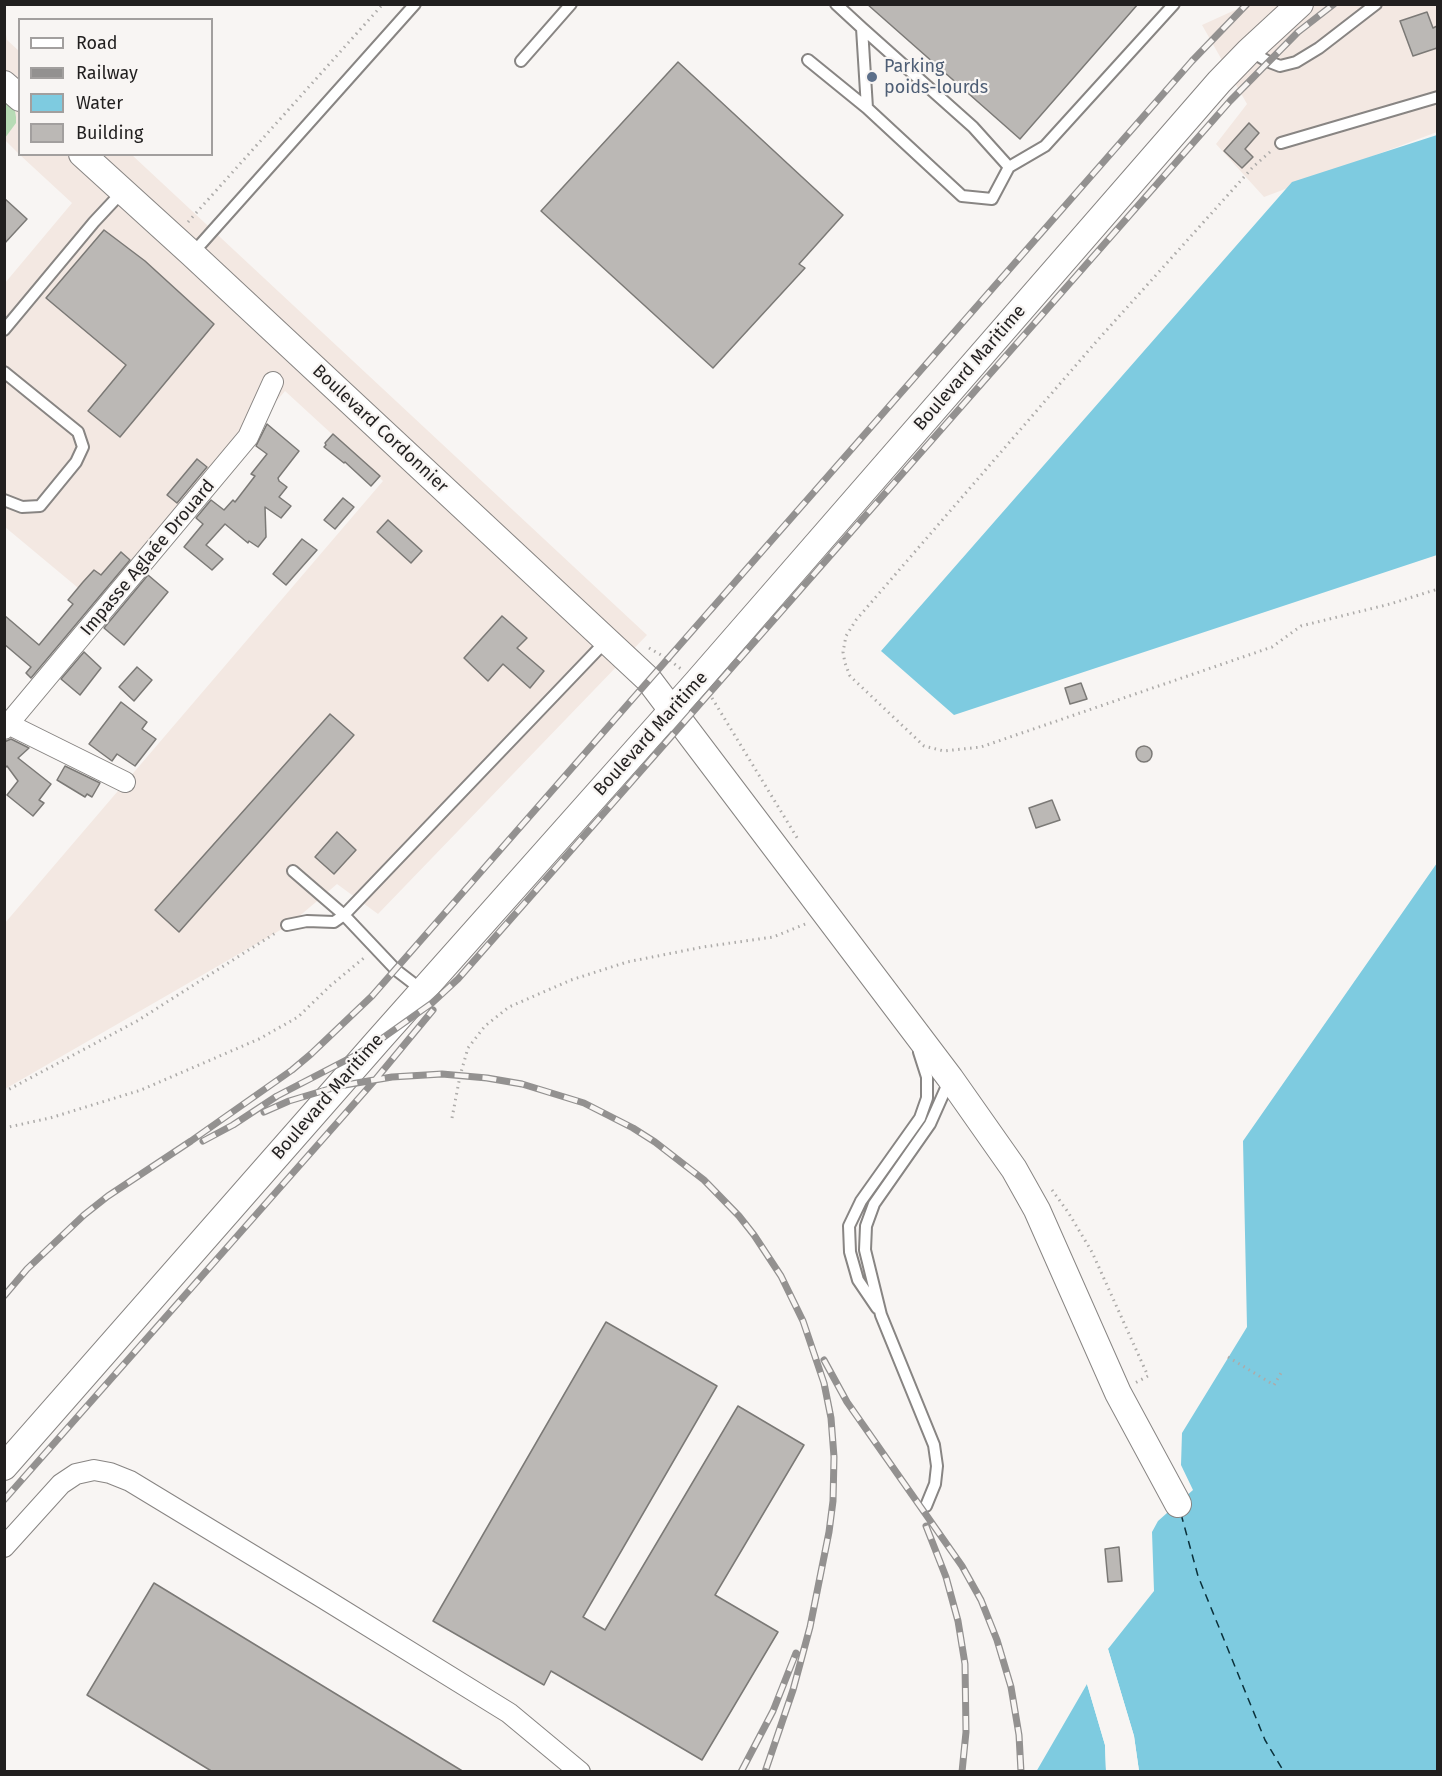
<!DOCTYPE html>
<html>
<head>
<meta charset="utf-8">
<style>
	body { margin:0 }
	#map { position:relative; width:1442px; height:1776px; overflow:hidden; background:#f8f5f3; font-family:"Fira Sans",sans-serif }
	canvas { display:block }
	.frame { position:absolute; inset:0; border:6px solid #211f1f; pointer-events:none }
	.legend { position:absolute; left:18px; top:18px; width:195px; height:138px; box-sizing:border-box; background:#f8f5f3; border:2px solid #a29f9e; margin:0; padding:8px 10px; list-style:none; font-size:18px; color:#211f1f }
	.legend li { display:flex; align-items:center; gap:12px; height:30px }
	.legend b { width:30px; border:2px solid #a29f9e }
</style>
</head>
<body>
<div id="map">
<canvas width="1442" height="1776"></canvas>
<div class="frame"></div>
<ul class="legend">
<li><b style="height:8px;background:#fff"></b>Road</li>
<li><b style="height:8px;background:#939190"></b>Railway</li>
<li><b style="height:16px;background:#7ecbe0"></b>Water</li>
<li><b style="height:16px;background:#bbb8b5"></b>Building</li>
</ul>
</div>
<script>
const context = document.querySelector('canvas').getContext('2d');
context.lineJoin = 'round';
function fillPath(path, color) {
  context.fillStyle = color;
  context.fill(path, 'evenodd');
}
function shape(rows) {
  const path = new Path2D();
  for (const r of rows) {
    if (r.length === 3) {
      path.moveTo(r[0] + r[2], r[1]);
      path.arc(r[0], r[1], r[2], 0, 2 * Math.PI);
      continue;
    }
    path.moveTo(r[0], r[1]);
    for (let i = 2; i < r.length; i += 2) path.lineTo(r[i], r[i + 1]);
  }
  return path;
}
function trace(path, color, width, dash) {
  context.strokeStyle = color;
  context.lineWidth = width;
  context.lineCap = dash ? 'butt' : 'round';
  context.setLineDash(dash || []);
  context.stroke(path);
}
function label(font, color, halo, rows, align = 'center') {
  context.font = font + ' "Fira Sans",sans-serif';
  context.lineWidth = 4.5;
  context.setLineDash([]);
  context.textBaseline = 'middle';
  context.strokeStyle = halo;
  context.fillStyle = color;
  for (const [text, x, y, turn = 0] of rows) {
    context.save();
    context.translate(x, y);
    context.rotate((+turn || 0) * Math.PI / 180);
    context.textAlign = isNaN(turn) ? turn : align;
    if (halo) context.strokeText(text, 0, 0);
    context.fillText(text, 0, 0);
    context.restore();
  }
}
fillPath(shape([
	[1246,5,1437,5,1437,132,1264,197,1216,144,1247,104,1202,25],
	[4,23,7,40,19,51,19,154,5,140],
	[20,155,132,155,647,635,378,914,337,884,289,925,5,1089,5,923,383,481,285,391,101,607,5,527,5,283,72,203]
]), '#f3e8e2');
fillPath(shape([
	[5,102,15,111,16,117,16,123,5,138]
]), '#b7dbb5');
fillPath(shape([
	[1437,135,1437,555,954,715,881,651,1292,182],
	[1437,863,1437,1771,1139,1771,1134,1736,1108,1649,1154,1591,1152,1532,1158,1521,1193,1490,1181,1465,1182,1433,1247,1327,1243,1141],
	[1087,1684,1105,1745,1106,1771,1036,1772]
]), '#7ecbe0');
fillPath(shape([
	[1108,1649,1134,1736,1139,1771,1136,1772,1131,1737,1106,1653],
	[1089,1682,1108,1744,1109,1772,1106,1771,1105,1745,1087,1684]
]), '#f8f5f3');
trace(shape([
	[1181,1514,1198,1576,1265,1740,1284,1772]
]), '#0b313b', 1.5, [8, 6]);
const building = shape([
	[867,4,1138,4,1020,139,867,4],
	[1427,12,1433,28,1437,26,1437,48,1413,56,1400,21,1427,12],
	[678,62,843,215,799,264,805,268,713,368,541,211,678,62],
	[1249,123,1259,133,1245,149,1253,157,1242,168,1224,151,1249,123],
	[4,198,27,219,4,244,4,198],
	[104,230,145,261,214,324,120,437,88,411,126,365,46,298,104,230],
	[267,424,299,451,278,478,279,481,287,487,279,497,291,506,281,518,265,507,266,537,258,547,249,541,248,543,225,524,206,545,223,559,212,570,184,547,203,524,196,518,211,500,224,510,233,500,235,502,255,476,251,474,267,454,256,446,267,424],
	[333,434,380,476,371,486,345,462,344,463,324,447,326,445,325,443,333,434],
	[197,459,207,467,177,503,167,495,197,459],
	[343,498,354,507,335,529,324,520,343,498],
	[388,520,422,551,411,563,377,532,388,520],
	[302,539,317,550,286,585,273,574,302,539],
	[121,552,130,560,31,678,26,673,31,667,4,644,4,615,39,645,73,604,68,600,83,582,94,570,101,575,121,552],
	[148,575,168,592,124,645,104,628,148,575],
	[502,616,527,638,517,648,544,671,530,688,503,664,488,681,464,658,502,616],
	[84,652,101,668,80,695,61,679,84,652],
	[137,667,152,680,134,701,119,687,137,667],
	[1081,683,1087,699,1070,704,1065,688,1081,683],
	[121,702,147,722,142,729,156,739,135,766,117,754,112,761,89,744,121,702],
	[330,714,354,735,179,932,155,910,330,714],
	[11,739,29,748,18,758,51,784,39,800,44,803,33,816,7,795,18,781,7,766,4,769,4,742,11,739],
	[1144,754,8],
	[65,766,100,783,92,797,87,794,85,797,57,780,65,766],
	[1052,800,1060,820,1036,828,1029,808,1052,800],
	[337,832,356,850,334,874,315,857,337,832],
	[606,1322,717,1386,583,1617,605,1630,738,1406,804,1445,715,1595,778,1632,702,1760,551,1671,544,1685,433,1621,606,1322],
	[1119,1547,1122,1581,1108,1582,1105,1549,1119,1547],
	[154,1583,464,1772,213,1772,87,1695,154,1583]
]);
fillPath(building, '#bbb8b5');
trace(building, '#7b7976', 1.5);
const service = shape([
	[836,4,862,28,973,127,1009,167,992,199,962,196,867,108,862,28],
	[1250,51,1267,61,1280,66,1296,62,1319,48,1376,4],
	[808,60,867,108],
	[521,61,571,4],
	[1281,143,1438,97],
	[1009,167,1045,146,1174,4],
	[192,254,415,4],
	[4,330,94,222,123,191],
	[4,372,78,432,83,447,76,462,40,506,22,507,4,500],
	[293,871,344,915,396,970,422,990],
	[287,925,307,921,334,922,344,915,607,640],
	[877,1308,858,1280,850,1252,849,1226,861,1201,920,1118,927,1098,927,1077,919,1052],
	[926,1506,935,1484,937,1466,934,1445,881,1315,865,1250,866,1226,874,1204,930,1124,950,1079]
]);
const minor = shape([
	[4,722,125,782],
	[4,729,248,437,273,382],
	[4,1547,61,1484,76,1474,94,1470,110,1473,130,1481,323,1598,509,1713,580,1772]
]);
const tertiary = shape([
	[4,84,20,98],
	[82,154,192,254,649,680,950,1078,1014,1169,1037,1210,1118,1393,1178,1504],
	[4,1467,377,1042,697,682,1219,82,1249,51,1300,4]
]);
trace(service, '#888583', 14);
trace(minor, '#888583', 22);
trace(tertiary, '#888583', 28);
trace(shape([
	[1270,152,1253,167,1096,342,856,620,846,636,843,652,845,663,850,676,924,746,944,751,981,747,1272,647,1301,626,1390,604,1438,589],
	[188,222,383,4],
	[649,648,668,659,681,669],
	[712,698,799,841],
	[4,1092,137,1021,277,932],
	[452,1118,460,1076,468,1048,485,1026,509,1007,571,980,627,962,703,947,773,937,808,923],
	[4,1128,50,1118,141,1090,259,1039,298,1017,330,986,365,957],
	[1052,1190,1068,1212,1092,1252,1148,1376,1135,1383],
	[1228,1357,1274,1385,1281,1373]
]), '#adaba9', 3, [1.5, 4.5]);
trace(service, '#fff', 10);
trace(minor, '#fff', 20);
trace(tertiary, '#fff', 26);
const rail = shape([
	[264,1112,289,1101,339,1086,392,1077,442,1074,487,1078,522,1084,584,1103,633,1128,655,1142,704,1180,739,1216,754,1235,781,1276,803,1321,824,1383,831,1418,834,1457,833,1501,829,1532,810,1627,793,1690,765,1772],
	[203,1141,233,1125,277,1096,354,1056,377,1042,432,1003,458,979,1230,101,1298,32,1334,4],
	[4,1296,27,1269,84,1215,108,1196,191,1141,292,1070,311,1054,372,996,1192,61,1247,4],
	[824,1360,847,1402,962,1566,981,1600,997,1640,1011,1687,1019,1735,1021,1772],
	[4,1500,375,1080,433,1010],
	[926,1526,946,1577,958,1621,965,1664,966,1732,962,1772],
	[741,1772,773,1711,796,1653]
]);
trace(rail, '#939190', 7);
trace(rail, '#f8f5f3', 4.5, [14]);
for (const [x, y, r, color] of [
	[872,77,6,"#5c6f8a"]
]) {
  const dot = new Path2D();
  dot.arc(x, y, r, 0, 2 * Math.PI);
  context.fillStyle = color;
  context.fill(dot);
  trace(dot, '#f8f5f3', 2);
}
label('18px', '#4e5e75', '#f8f5f3', [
	["Parking",884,67],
	["poids-lourds",884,88]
], 'left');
label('18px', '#211f1f', '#f8f5f3', [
	["Boulevard Maritime",970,368,-49],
	["Boulevard Cordonnier",380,429,43],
	["Impasse Aglaée Drouard",148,558,-50],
	["Boulevard Maritime",651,734,-48],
	["Boulevard Maritime",328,1097,-49]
]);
</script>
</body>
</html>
